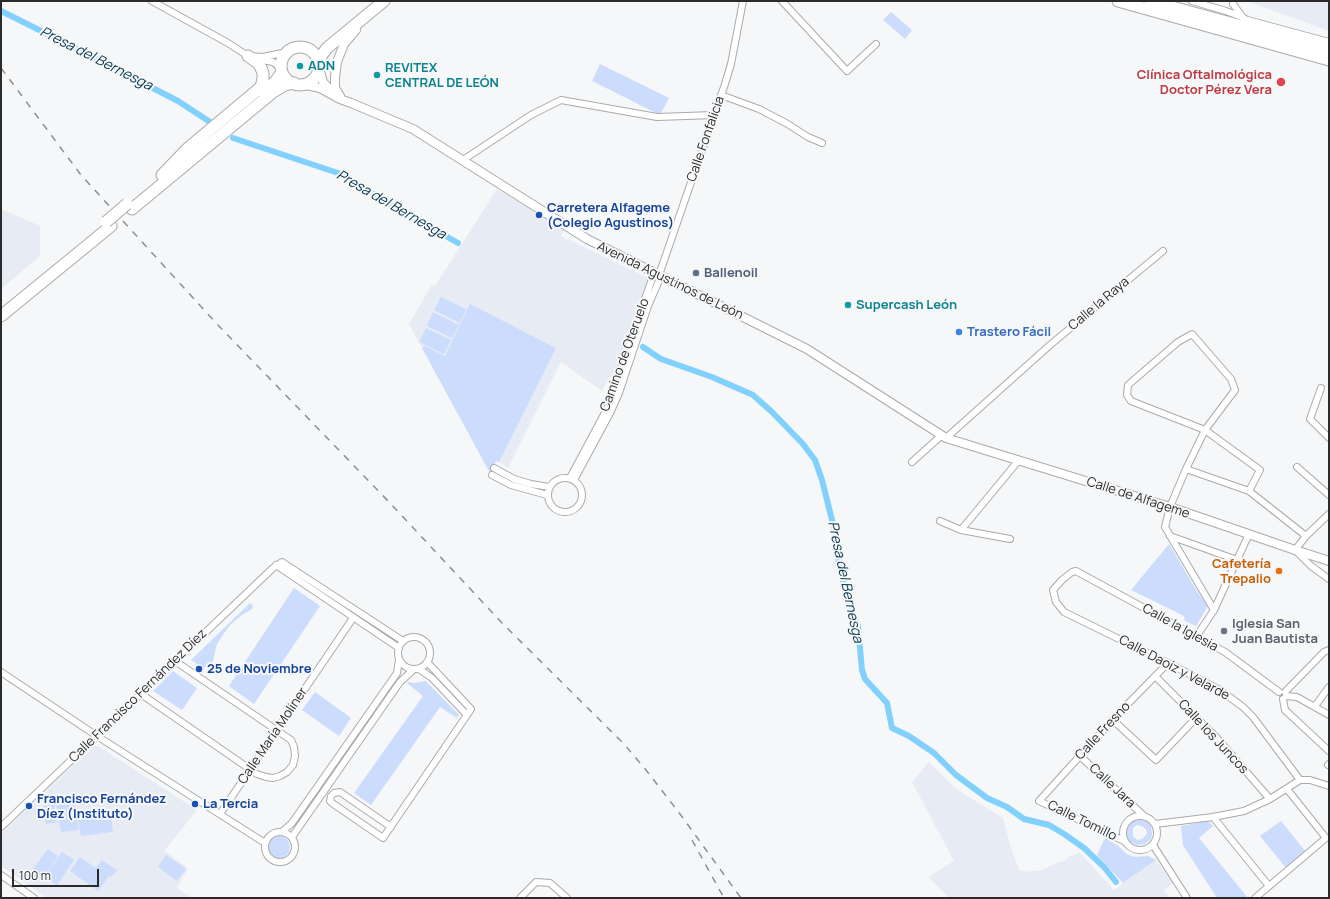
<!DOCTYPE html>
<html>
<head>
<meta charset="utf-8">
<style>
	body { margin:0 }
	#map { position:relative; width:1330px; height:899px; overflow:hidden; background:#f6f7f8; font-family:Manrope,sans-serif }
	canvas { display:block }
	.frame { position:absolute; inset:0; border:2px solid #2b2b2c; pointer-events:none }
	.scale { position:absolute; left:12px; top:869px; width:87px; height:18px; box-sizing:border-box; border:2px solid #2b2b2c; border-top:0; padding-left:5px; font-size:12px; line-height:14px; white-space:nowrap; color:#2b2b2c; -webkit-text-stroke:3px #f6f7f8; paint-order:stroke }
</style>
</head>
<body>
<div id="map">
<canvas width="1330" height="899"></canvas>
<div class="frame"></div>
<div class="scale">100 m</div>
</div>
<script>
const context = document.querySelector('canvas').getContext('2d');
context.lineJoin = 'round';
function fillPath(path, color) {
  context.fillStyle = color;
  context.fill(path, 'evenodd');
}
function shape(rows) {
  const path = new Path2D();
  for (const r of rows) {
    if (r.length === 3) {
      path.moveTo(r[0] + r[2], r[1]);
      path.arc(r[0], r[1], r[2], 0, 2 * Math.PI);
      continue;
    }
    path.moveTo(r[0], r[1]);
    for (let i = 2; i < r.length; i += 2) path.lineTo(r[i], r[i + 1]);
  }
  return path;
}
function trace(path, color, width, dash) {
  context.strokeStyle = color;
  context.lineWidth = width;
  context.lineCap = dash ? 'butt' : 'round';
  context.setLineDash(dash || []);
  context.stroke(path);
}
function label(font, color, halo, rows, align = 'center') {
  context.font = font + ' Manrope,sans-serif';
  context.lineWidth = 4;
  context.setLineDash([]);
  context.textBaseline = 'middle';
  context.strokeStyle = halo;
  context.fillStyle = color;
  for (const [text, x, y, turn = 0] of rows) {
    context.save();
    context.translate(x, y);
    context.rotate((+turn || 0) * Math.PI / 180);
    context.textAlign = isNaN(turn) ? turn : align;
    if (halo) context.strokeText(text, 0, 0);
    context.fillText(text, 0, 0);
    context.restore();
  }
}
fillPath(shape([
	[1247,1,1329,1,1329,31],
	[497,189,564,229,561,236,648,278,614,379,609,377,602,391,561,362,508,468,496,460,490,473,409,324,432,285,435,286],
	[1,209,40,226,40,256,1,289],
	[98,746,197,810,164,851,188,868,177,888,192,898,47,898,1,866,1,834,92,747],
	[929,762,956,789,1003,818,1011,848,1019,870,1027,872,1042,870,1056,863,1067,860,1068,857,1080,853,1114,890,1156,860,1173,883,1164,890,1171,898,949,898,928,877,954,861,912,782]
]), '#e7ebf3');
fillPath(shape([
	[891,12,912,30,905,39,883,20],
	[600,64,669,98,660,115,592,81],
	[441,297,466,309,460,323,434,310],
	[470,304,556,348,499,462,496,461,490,473,422,348,425,346,445,356],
	[433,312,459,325,452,338,427,326],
	[426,328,451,340,444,354,419,342],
	[1169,544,1198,593,1208,606,1196,626,1185,621,1184,616,1131,590],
	[294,588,320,606,254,704,229,686],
	[250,603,253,606,252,609,242,615,231,624,222,636,217,644,213,661,210,665,203,668,191,660],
	[173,671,197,688,182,710,153,691],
	[426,681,459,715,457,718,440,707,371,805,354,793,423,696,407,683,408,682,414,683],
	[315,692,351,718,339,736,302,710],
	[73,795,79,830,61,832,55,798],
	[54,804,57,822,46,824,43,806],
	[111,815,113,832,81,836,78,820],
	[1140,819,1149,823,1151,826,1152,835,1151,839,1145,844,1137,845,1130,842,1127,838,1126,829,1131,822],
	[1137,825,1142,826,1146,829,1147,834,1142,839,1137,840,1133,836,1133,828],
	[1208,821,1213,826,1199,838,1248,898,1217,898,1183,845,1181,826],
	[1281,821,1305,851,1286,868,1260,836],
	[279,847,11],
	[1105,838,1117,845,1127,854,1134,857,1148,856,1156,860,1123,883,1097,855],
	[48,849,58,856,44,877,33,869],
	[62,852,74,860,57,885,44,877],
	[166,855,186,869,177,881,158,867],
	[80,857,96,868,102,860,117,870,111,877,109,876,98,891,70,871]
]), '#cbdcfd');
trace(shape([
	[1,11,89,55,178,101,210,122],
	[233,138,341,174,386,202,458,243],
	[643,347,661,359,712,377,753,395,772,412,803,444,815,460,822,480,833,524,837,538,839,566,852,615,858,626,862,670,865,679,887,703,892,728,909,736,934,753,956,775,987,798,1007,807,1024,819,1049,825,1064,834,1084,848,1104,867,1116,882]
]), '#82d1fd', 6);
const street = shape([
	[152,1,228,43,248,56,263,57,287,52],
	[782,1,847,71,876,44],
	[1192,1,1226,11,1244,18],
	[1233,4,1244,19,1329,42],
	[262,60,273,62,282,69],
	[721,95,759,109,786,123,808,137,822,143],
	[463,160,531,115,561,100,657,117,714,115],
	[659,275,725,84,731,64,743,1],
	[1321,388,1310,419,1329,438],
	[946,438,1050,345,1163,251],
	[912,462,942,435],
	[1297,467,1329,495],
	[494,468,514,479,531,484,549,487],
	[1186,469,1249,491,1306,536],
	[492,475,511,485,547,495],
	[565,495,17],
	[570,478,607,409,654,273],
	[574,480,610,413,619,393,648,306,661,276],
	[1329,514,1306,536,1295,550,1311,566,1329,579],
	[940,521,961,530,1010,539],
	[961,530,1019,460],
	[1170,536,1237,560],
	[276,565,399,648],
	[1214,610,1165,527,1170,507,1186,469,1205,430,1235,390,1231,379,1192,334,1178,342,1128,385,1127,395,1131,401,1205,430,1260,470,1249,491],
	[414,653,16],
	[1196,637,1214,610,1249,534],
	[419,669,432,678,467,715,471,709,427,662],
	[1,672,97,736,265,843],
	[1155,676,1216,737,1270,799],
	[1279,692,1225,652,1076,571,1072,572,1062,580,1053,590,1056,602,1064,612,1168,663,1220,690,1243,707,1253,717,1300,780,1310,780,1329,786],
	[1285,692,1324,652,1329,650],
	[141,694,257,774,266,777,273,778,280,776,287,772,293,765,295,756,294,747,291,740,175,661],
	[1286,696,1297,697,1329,715],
	[1283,699,1285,710,1329,751],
	[1315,706,1329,687],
	[1113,720,1156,760,1196,718],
	[1080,756,1144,816],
	[1328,765,1329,764],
	[220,814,353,618],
	[1140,833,17],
	[1213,817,1269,886],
	[1155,824,1213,817,1244,811,1270,799,1300,780],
	[1,827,273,568,282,562,403,641],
	[391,827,340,792,334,793,331,796,330,801,332,803,383,838,467,715],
	[280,847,15],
	[282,832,292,823,397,673,399,659],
	[292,837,400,682,413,670],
	[1124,841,1039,801,1117,715,1168,663],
	[1153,845,1187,898],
	[1,875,34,898],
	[520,898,536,882,550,883,567,898],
	[1255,898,1326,838,1287,789]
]);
const secondary = shape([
	[319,68,323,82,331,91],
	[302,84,320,88,340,99,351,103,413,129,587,239,807,349,946,438,1170,507,1295,550,1329,561],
	[340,96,335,88,335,77,337,62,344,44,356,30]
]);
const highway = shape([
	[1118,1,1329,60],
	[1150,1,1329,50],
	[300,66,19],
	[319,64,321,56,327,48,384,1],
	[263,92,275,82,282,72],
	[162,175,187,149,261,87,263,79,263,73,261,68,258,63,248,56],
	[132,209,273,92,285,85,294,83],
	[1,316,111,226]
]);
trace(street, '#a9aaab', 8);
trace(secondary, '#a9aaab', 10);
trace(highway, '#a9aaab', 13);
trace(street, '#fff', 6);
trace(secondary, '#fff', 8);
trace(highway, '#fff', 11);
trace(shape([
	[1,68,81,175,216,323,390,503,503,624,624,744,646,770,680,814,741,898],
	[692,840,724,898]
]), '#8e8e8f', 1.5, [7, 7]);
const highwayBridge = shape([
	[106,222,127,204]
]);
trace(highwayBridge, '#a9aaab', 13, []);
trace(highwayBridge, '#fff', 11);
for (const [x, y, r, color] of [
	[300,66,4,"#0f9aa8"],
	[377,75,4,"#0f9aa8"],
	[1281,82,5,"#e0444e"],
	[539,215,4,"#1a4fb4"],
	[696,273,4,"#5c6f8a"],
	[848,305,4,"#0f9aa8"],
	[959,332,4,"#3f7fe0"],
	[1279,571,4,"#e8710a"],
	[1224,631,4,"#6b7280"],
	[199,669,4,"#1a4fb4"],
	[195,804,4,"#1a4fb4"],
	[29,806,4,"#1a4fb4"]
]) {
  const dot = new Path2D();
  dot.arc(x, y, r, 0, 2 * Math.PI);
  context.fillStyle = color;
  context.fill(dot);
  trace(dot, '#f6f7f8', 1.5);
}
label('bold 13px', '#0d838f', '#f6f7f8', [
	["ADN",308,66],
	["REVITEX",385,68],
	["CENTRAL DE LEÓN",385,83],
	["Supercash León",856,305]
], 'left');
label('bold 13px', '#be3a42', '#f6f7f8', [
	["Clínica Oftalmológica",1272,75],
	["Doctor Pérez Vera",1272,90]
], 'right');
label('13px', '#2b2b2c', '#f6f7f8', [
	["Calle Fonfalicia",706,139,-71],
	["Avenida Agustinos de León",670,281,26],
	["Calle la Raya",1099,304,-40],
	["Camino de Oteruelo",625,355,-70],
	["Calle de Alfageme",1138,498,18],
	["Calle la Iglesia",1180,628,29],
	["Calle Daoíz y Velarde",1174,668,28],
	["Calle Francisco Fernández Díez",138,696,-44],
	["Calle Fresno",1103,731,-47],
	["Calle María Moliner",273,736,-56],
	["Calle los Juncos",1213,737,47],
	["Calle Jara",1112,786,43],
	["Calle Tomillo",1082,821,26]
]);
label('bold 13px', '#164399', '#f6f7f8', [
	["Carretera Alfageme",547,208],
	["(Colegio Agustinos)",547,223],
	["25 de Noviembre",207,669],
	["Francisco Fernández",37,799],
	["Díez (Instituto)",37,814],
	["La Tercia",203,804]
], 'left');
label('bold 13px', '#4e5e75', '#f6f7f8', [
	["Ballenoil",704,273]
], 'left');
label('bold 13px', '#366cbe', '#f6f7f8', [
	["Trastero Fácil",967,332]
], 'left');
label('bold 13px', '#c56008', '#f6f7f8', [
	["Cafetería",1271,564],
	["Trepalio",1271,579]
], 'right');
label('bold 13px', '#5b616d', '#f6f7f8', [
	["Iglesia San",1232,624],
	["Juan Bautista",1232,639]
], 'left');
label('italic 14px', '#06364c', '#f6f7f8', [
	["Presa del Bernesga",96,59,27],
	["Presa del Bernesga",391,205,30],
	["Presa del Bernesga",845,582,78]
]);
</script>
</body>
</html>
